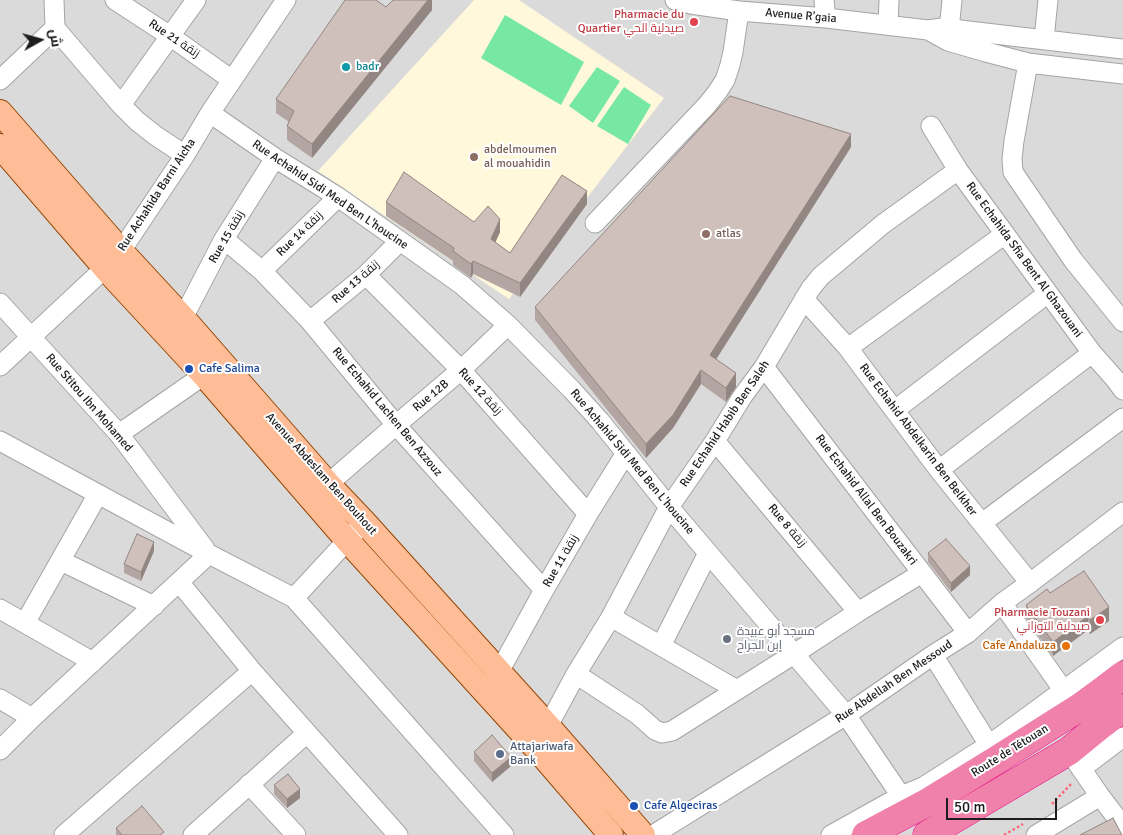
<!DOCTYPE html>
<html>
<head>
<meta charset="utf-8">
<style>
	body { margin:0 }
	#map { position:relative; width:1123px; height:835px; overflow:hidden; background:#efe8e2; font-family:Signika,Cairo,sans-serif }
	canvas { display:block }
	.north { position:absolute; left:15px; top:15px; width:50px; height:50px; -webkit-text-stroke:4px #fff; paint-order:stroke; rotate:83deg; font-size:14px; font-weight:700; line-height:20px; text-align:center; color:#1d1d1d }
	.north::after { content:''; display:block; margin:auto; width:18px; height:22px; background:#1d1d1d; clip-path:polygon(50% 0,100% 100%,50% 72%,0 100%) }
	.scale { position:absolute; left:946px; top:798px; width:111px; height:22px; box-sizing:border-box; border:2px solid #1d1d1d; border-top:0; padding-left:6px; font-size:15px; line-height:18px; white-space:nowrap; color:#1d1d1d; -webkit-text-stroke:4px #fff; paint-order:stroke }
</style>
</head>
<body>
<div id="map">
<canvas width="1123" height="835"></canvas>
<div class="north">ش</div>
<div class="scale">50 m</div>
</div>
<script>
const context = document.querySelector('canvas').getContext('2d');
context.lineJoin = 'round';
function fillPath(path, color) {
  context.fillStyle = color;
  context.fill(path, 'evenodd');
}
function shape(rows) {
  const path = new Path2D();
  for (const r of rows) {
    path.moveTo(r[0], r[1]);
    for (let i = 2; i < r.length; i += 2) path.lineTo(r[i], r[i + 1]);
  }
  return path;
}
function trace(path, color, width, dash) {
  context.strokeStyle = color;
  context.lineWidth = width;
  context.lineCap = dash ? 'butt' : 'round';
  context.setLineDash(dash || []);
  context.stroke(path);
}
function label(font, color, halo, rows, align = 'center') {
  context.font = font + ' Signika,Cairo,sans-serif';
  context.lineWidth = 4;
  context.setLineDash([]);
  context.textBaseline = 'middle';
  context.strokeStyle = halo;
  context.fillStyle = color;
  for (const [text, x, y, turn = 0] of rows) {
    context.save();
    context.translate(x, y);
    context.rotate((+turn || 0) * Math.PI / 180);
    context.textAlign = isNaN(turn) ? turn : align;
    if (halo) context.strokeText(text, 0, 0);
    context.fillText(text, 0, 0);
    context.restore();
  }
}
fillPath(shape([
	[0,0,1123,0,1123,835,0,835]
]), '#dbdada');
fillPath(shape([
	[474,0,519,0,664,98,509,299,318,171]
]), '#fff8db');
fillPath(shape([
	[505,15,584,62,561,105,481,58],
	[597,67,620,81,593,123,569,106],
	[624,87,651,105,628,144,597,126]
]), '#77e7a5');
const minor = shape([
	[54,0,55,28],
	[115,0,170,36,232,80],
	[675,0,691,4,739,11,826,18,928,30,949,27,960,30,1123,49],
	[824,0,826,18],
	[888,25,889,0],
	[55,28,121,105,137,121,156,136,185,155],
	[928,30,948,41,986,52,1028,63,1123,74],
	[1044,39,1048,0],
	[948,40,952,0],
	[1028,63,1014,141,1012,159,1013,172,1073,260,1123,322],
	[0,80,55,28],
	[121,105,196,0],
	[210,113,275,158,338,197,462,285,508,325,572,390,600,421,669,507,846,715,901,796,831,835],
	[931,126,958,170,1092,353,1115,379,1123,390],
	[595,223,707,105,718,91,725,80,730,65,733,52,739,11],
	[224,239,262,271,310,321,396,425,544,590],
	[262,271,338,197],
	[366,275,461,370,588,514],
	[804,299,848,348,939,470,1030,583],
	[0,303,119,434,205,549],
	[183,318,224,239,275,158],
	[310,321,366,275,400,241],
	[848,348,1005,234],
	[0,366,105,268,121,251,185,155,210,113,286,0],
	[764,367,968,633],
	[895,410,1048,293],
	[119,434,204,375],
	[0,441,209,554,294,598,504,835],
	[715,441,858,612],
	[939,470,1092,353],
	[328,484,396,425,461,370,508,325],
	[982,523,1123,418],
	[61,561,154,606],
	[179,582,252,671,398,835],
	[294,598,356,531],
	[1002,603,1064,691],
	[0,609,93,662],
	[611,617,737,690],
	[25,623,98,494],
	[661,646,708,553],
	[933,655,989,745],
	[499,672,544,590,588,514,626,453],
	[576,674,637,714,655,730,662,733,672,731,794,654,858,612,922,573],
	[0,699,32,718],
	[548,726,576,674,611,617,669,507,715,441,742,397,764,367,811,288,821,276,883,224,958,170],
	[0,750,32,718,209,554],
	[1069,751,1100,796,1123,826],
	[1081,769,1123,737],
	[249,784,296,835],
	[898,807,901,796,923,787,989,745,1123,647],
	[64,835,252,671],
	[193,835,307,733],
	[653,835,846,715,933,655,968,633,1002,603,1030,583,1123,512],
	[1036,835,1100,796]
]);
const major = shape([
	[0,112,121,251,183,318,328,484,365,523,548,726,643,835],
	[0,146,105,268,204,375,347,540,536,748,611,835]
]);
const highway = shape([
	[866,835,930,801,995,761,1088,702,1123,675],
	[927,835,1069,751,1102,724,1123,708]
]);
trace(minor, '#a4a4a4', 21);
trace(major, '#964600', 26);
trace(highway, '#e91387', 29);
trace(shape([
	[1052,804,1072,783],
	[1004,835,1023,824]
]), '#ff6372', 2.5, [2.5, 2.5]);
trace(minor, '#fff', 19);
trace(major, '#ffbd97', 24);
trace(highway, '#ef81ab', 28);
fillPath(shape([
	[432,0,432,10,312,158,287,140,287,126,289,122,276,113,276,99,386,7],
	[851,147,716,359,736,387,726,402,701,384,673,428,646,458,535,320,535,307],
	[386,202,474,222,500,232,495,242,510,253,587,204,520,297,473,274,471,278,453,265,453,261,386,216],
	[154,551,141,581,124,573,124,564],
	[928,553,970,575,951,592,928,562],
	[1050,593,1109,621,1090,634,1088,630,1053,656,1026,618,1026,605],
	[474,752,511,766,492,782,474,761],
	[274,785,300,798,287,808,274,794],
	[116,828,164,835,116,835]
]), '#b3a5a1');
fillPath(shape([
	[428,0,432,0,432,10,312,158,312,144],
	[851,134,851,147,710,369,710,355],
	[587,191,587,204,520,297,520,283],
	[500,219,500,232,491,252,491,239],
	[473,261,473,274,471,278,471,264],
	[701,370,701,384,673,428,646,458,646,444],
	[736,373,736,387,726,402,726,388],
	[154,542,154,551,141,581,141,572],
	[970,566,970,575,951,592,951,583],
	[1109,607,1109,621,1090,634,1090,620],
	[1088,616,1088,630,1053,656,1053,642],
	[511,757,511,766,492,782,492,773],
	[300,789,300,798,287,808,287,799]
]), '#928683');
const building = shape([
	[345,0,376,0,386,7,393,0,428,0,312,144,287,126,294,111,276,99,345,0],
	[730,96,851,134,710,355,736,373,726,388,701,370,673,415,646,444,535,307,730,96],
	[404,172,474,222,488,206,500,219,491,239,510,253,562,175,587,191,520,283,473,261,471,264,453,251,454,248,386,202,404,172],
	[137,534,154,542,141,572,124,564,137,534],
	[946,539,970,566,951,583,928,553,946,539],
	[1084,571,1109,607,1090,620,1088,616,1053,642,1026,605,1047,589,1050,593,1084,571],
	[492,735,511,757,492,773,474,752,492,735],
	[288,774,300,789,287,799,274,785,288,774],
	[142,806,164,832,160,835,122,835,116,828,142,806],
	[1113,818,1122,835,1080,835,1113,818]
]);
fillPath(building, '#d0c0bb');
trace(building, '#928683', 1);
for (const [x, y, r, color] of [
	[694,22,5,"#e0444e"],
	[346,67,5,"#0f9aa8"],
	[474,157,5,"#8d6e63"],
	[706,234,5,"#8d6e63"],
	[189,369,5,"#1a4fb4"],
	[1100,620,5,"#e0444e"],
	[727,639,5,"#6b7280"],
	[1066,646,5,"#e8710a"],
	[500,754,5,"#5c6f8a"],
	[634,806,5,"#1a4fb4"]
]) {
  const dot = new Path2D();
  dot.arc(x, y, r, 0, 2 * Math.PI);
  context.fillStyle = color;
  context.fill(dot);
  trace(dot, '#fff', 2);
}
label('12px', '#be3a42', '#fff', [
	["Pharmacie du",684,15],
	["Quartier صيدلية الحي",684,29],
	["Pharmacie Touzani",1090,613],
	["صيدلية التوزاني",1090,627]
], 'right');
label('12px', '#1d1d1d', '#fff', [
	["Avenue R'gaia",801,16,5],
	["Rue 21 زنقة",174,39,34],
	["Rue Achahida Barni Aicha",157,195,-57],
	["Rue Achahid Sidi Med Ben L'houcine",330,195,34],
	["Rue 14 زنقة",300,234,-44],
	["Rue 15 زنقة",227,237,-60],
	["Rue Echahida Sfia Bent Al Ghazouani",1024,260,54],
	["Rue 13 زنقة",356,282,-41],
	["Rue 12 زنقة",480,392,48],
	["Rue 12B",431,396,-40],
	["Rue Stitou Ibn Mohamed",89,403,49],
	["Rue Echahid Lachen Ben Azzouz",387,412,50],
	["Rue Echahid Habib Ben Saleh",725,424,-56],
	["Rue Echahid Abdelkarin Ben Belkher",918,440,53],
	["Rue Achahid Sidi Med Ben L'houcine",632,462,50],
	["Avenue Abdeslam Ben Bouhout",321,474,48],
	["Rue Echahid Allal Ben Bouzakri",866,500,53],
	["Rue 8 زنقة",787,526,50],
	["Rue 11 زنقة",561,561,-60],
	["Rue Abdellah Ben Messoud",894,682,-34],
	["Route de Tétouan",1010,751,-32]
]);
label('12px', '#0d838f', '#fff', [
	["badr",356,67]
], 'left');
label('12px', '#785e54', '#fff', [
	["abdelmoumen",484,150],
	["al mouahidin",484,164],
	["atlas",716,234]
], 'left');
label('12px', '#164399', '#fff', [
	["Cafe Salima",199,369],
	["Cafe Algeciras",644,806]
], 'left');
label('12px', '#5b616d', '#fff', [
	["مسجد أبو عبيدة",737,632],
	["إبن الجراح",737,646]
], 'left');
label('12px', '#c56008', '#fff', [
	["Cafe Andaluza",1056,646]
], 'right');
label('12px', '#4e5e75', '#fff', [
	["Attajariwafa",510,747],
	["Bank",510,761]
], 'left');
</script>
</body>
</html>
